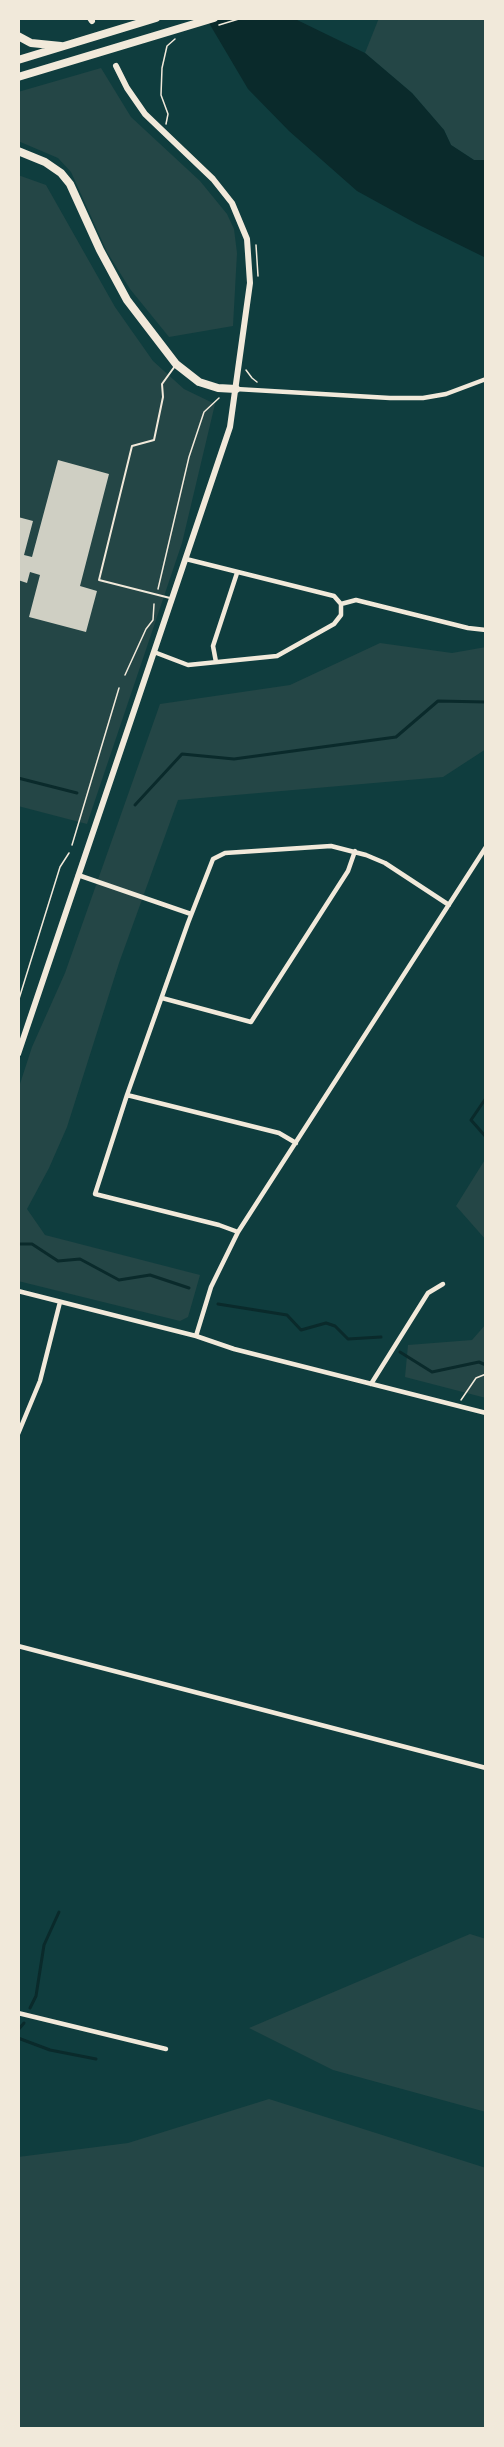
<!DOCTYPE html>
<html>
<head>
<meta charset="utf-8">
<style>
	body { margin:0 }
	#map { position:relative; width:504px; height:2447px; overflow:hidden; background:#0f3d3e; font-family:"Public Sans",sans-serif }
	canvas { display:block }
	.frame { position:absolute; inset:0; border:20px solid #f1e9da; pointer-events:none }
</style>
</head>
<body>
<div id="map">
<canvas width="504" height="2447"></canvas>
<div class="frame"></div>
</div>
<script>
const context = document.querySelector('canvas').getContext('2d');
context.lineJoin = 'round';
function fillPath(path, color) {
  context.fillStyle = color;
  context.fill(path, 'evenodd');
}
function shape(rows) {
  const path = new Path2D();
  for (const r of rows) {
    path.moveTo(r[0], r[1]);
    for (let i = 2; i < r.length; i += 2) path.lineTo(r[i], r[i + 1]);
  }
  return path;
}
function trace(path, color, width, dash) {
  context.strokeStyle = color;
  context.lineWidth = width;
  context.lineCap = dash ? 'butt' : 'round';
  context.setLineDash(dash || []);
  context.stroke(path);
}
fillPath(shape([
	[379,18,486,18,486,160,474,160,451,145,444,130,412,93,365,53],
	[101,68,131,117,200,181,227,214,234,229,237,253,233,326,169,337,130,289,107,252,71,172,58,158,18,141,18,92],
	[18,175,46,185,115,307,153,361,184,389,215,404,182,543,87,824,18,806],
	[380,643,452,653,486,647,486,749,443,777,178,800,119,963,67,1127,49,1168,27,1209,45,1235,200,1275,188,1317,180,1321,18,1281,18,1090,32,1047,65,973,160,704,290,685],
	[486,1158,486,1240,456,1206],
	[486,1324,486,1398,405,1377,408,1345,472,1340],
	[470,1934,486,1939,486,2112,333,2070,249,2028],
	[269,2099,486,2168,486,2429,18,2429,18,2157,128,2143]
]), '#244646');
fillPath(shape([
	[206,18,293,18,365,53,412,93,444,130,451,145,474,160,486,160,486,258,417,224,357,191,289,131,248,89]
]), '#0a2a2b');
trace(shape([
	[18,778,77,793],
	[135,805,182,754,234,759,396,737,438,701,486,702],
	[486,1137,471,1120,486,1098],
	[18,1244,32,1244,58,1261,80,1259,119,1280,150,1275,189,1288],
	[218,1304,287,1315,301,1330,326,1323,335,1326,348,1339,381,1337],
	[400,1352,432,1372,479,1362,486,1365],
	[30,2008,36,1996,44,1945,59,1912],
	[18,2030,24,2023],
	[18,2038,50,2050,96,2059]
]), '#0a2a2b', 3);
fillPath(shape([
	[58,460,109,474,80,586,97,591,86,632,29,617,40,575,30,572,27,583,18,580,18,517,33,521,24,555,32,557]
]), '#cfcfc3');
trace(shape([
	[219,25,242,18],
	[166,124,168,114,161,95,162,68,167,46,175,39],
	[256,245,258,276],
	[246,370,252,378,257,382],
	[158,589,189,457,204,412,219,398],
	[125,675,146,629,153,620,154,604],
	[72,845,119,688],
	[18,1002,60,867,69,853],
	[461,1400,476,1378,486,1374]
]), '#f1e9da', 1.5);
trace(shape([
	[170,598,99,580,132,446,154,440,163,397,162,384,175,366]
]), '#f1e9da', 2);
trace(shape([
	[236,389,390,398,423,398,446,394,486,379],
	[341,604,356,600,468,628,486,630],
	[154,652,188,665,277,656,334,624,341,615,341,604,334,596,186,559],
	[216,662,213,646,237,573],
	[78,875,191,914],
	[162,998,251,1022,348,871,355,851],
	[127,1095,279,1133,296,1143],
	[238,1232,219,1225,95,1194,127,1095,188,923,213,859,225,853,331,846,366,855,385,863,449,905],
	[18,1291,196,1336,234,1349,486,1413],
	[196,1336,211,1287,238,1232,486,847],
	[371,1384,428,1293,443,1284],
	[18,1434,40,1381,60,1302],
	[18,1646,486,1768],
	[18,2013,166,2049]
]), '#f1e9da', 4.5);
trace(shape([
	[90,18,92,21],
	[18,1054,230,427,250,283,247,239,232,203,213,179,145,114,127,88,116,66]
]), '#f1e9da', 6);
trace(shape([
	[18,36,31,43,61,46],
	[18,60,156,18],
	[18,77,214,18],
	[18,151,45,162,61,173,70,184,100,250,127,300,176,364,199,382,218,388,236,389]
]), '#f1e9da', 8);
</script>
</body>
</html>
